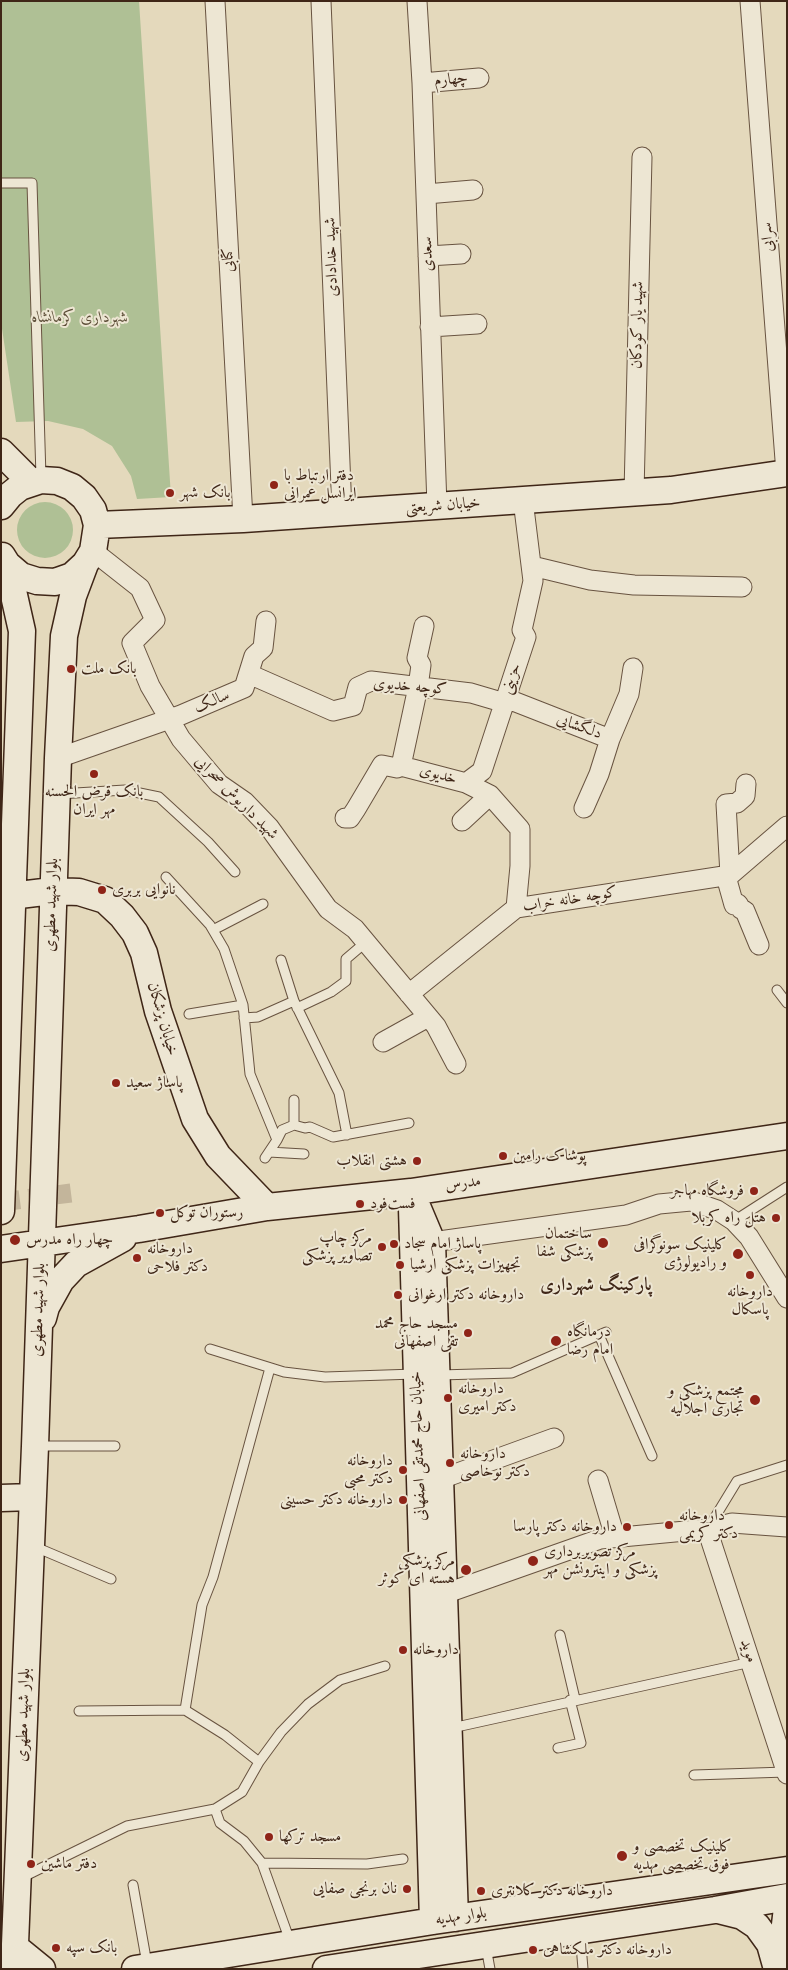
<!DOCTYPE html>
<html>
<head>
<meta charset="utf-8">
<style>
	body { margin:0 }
	#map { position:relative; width:788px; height:1970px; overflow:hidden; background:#e4d9bc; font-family:Cardo,serif }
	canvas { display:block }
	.frame { position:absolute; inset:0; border:2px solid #3f2617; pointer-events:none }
</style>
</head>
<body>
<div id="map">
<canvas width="788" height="1970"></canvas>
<div class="frame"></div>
</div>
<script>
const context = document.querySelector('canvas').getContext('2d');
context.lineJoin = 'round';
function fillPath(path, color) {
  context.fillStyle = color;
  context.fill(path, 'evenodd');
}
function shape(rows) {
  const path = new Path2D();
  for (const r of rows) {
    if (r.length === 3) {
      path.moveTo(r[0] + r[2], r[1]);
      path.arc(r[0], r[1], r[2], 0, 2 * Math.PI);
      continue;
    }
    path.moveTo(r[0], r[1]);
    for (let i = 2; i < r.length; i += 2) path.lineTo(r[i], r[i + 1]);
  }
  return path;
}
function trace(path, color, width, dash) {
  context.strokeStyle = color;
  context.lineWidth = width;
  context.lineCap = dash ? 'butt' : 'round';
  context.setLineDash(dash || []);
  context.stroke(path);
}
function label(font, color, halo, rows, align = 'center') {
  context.font = font + ' Cardo,Amiri,serif';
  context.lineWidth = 4;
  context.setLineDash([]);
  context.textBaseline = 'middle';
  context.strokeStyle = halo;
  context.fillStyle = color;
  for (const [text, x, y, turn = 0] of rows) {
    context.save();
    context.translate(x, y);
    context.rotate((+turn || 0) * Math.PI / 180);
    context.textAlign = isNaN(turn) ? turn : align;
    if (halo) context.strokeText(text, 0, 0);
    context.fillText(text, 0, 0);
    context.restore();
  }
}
fillPath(shape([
	[1,1,139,1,171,497,137,499,131,476,112,446,83,429,48,421,16,422,1,322],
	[45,530,28]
]), '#afc095');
trace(shape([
	[1,1202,71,1193]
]), '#c3b59b', 19, [19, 9]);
const lane = shape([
	[1,183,32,183,41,477],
	[59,794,125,790,159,797,208,842,235,872],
	[166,877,210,925,224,949,243,1005,250,1074,277,1140,265,1158],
	[213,930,263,904],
	[281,960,294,1001,339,1093,347,1135],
	[777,990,787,1003],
	[297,1008,331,992,346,981,346,959,366,942],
	[189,1014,243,1005],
	[244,1018,258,1017,294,1001],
	[294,1125,305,1128,310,1127,333,1137,409,1123],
	[277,1140,282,1130,294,1125,294,1100],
	[269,1152,304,1154],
	[734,1221,787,1187],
	[599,1335,652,1456],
	[210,1349,284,1372,325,1377,415,1374],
	[439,1375,512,1373,606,1332],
	[37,1446,115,1446],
	[709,1527,737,1481,787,1465],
	[33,1546,111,1579],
	[560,1635,575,1699],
	[185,1710,202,1605,213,1577,270,1368],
	[79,1711,185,1710,225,1735,259,1762],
	[461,1726,751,1662],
	[558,1748,581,1743,570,1700],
	[694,1775,786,1772],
	[215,1809,220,1823,244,1841,262,1863,290,1941],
	[262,1863,367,1864,403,1859],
	[21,1878,127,1826,215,1809,242,1792,259,1762,281,1732,308,1704,340,1680,385,1666],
	[133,1885,147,1964],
	[580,1933,583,1969],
	[486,1947,490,1969]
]);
const street = shape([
	[215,1,243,519],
	[321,1,342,512],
	[417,1,422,83,437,506],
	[750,1,786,473],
	[422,83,479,78],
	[426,194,473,190],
	[428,256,461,254],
	[430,327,477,324],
	[634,493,642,157],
	[93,551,140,588,155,620,132,643,150,686,181,739,219,784,245,802,269,827,328,909,355,929,436,1026,456,1064],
	[532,566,590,580,634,585,742,587],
	[424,626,417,658,421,665,418,687,401,766,466,783,490,795,520,829,520,866,516,908],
	[249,674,333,711,353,706,358,687,371,681,471,693,505,703,513,701,610,739,629,694,633,668],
	[58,758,181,715,244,688,254,656,263,648,266,621],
	[466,783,482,771,526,637,522,630,533,581,523,500],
	[584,808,599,774,610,739],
	[345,818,350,818,356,809,382,765,397,768,401,766],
	[462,821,490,795],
	[730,875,726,804,737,803,745,796,746,784],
	[759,945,745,911,741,909,738,904,734,905,727,880,730,875,787,826],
	[409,994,516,908,730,875],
	[383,1042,428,1017],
	[432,1242,626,1215,659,1204,691,1201,717,1210,734,1221,749,1237,787,1298],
	[441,1479,554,1438],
	[598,1480,615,1537],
	[707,1529,787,1774],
	[444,1594,600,1539,707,1529,732,1523,787,1527]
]);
const secondary = shape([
	[1,452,31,482],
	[1,506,10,495,20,487,41,480,57,481,72,487,84,497,93,510,97,525,93,551,85,564,72,576,55,582,37,581,21,576,7,564,2,556],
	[97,525,243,519,671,490,787,473],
	[1,900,11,896,52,891,79,892,105,900,122,916,135,933,144,953,158,1011,195,1119,218,1156,267,1207],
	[411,1192,432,1242,455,1918],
	[412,1208,433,1921],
	[1,1211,22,631,7,564],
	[1,1249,139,1229,267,1207,411,1192,787,1136],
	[43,1318,46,1307,61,1280,76,1264,123,1238],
	[1,1498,33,1497],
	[718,1910,742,1916,757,1926,770,1944,777,1969],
	[15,1947,42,1969],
	[780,1966,787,1908],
	[14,1969,35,1446,58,758,64,636,73,596,85,564],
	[135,1969,433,1921,787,1870],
	[326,1969,715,1910,787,1897]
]);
trace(lane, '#685340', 11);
trace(street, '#685340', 21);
trace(secondary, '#3f2617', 29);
trace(lane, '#ede6d3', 9);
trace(street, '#ede6d3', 19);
trace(secondary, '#ede6d3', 26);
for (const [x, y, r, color] of [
	[274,485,5,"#8f2418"],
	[170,493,5,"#8f2418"],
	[71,669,5,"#8f2418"],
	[94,774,5,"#8f2418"],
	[102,890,5,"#8f2418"],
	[116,1083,5,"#8f2418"],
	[503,1156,5,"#8f2418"],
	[417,1161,5,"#8f2418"],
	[754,1191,5,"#8f2418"],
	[360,1204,5,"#8f2418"],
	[160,1213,5,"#8f2418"],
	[776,1218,5,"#8f2418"],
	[15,1240,6,"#8f2418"],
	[603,1243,6,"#8f2418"],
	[394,1244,5,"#8f2418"],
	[382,1247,5,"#8f2418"],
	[738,1254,6,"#8f2418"],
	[137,1258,5,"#8f2418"],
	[400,1265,5,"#8f2418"],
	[750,1275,5,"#8f2418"],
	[398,1295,5,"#8f2418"],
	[468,1333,5,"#8f2418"],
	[556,1341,6,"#8f2418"],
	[448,1398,5,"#8f2418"],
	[755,1400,6,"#8f2418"],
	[450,1463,5,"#8f2418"],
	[403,1470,5,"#8f2418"],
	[403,1500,5,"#8f2418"],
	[669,1525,5,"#8f2418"],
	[627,1527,5,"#8f2418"],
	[533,1561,6,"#8f2418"],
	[466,1570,6,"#8f2418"],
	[403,1650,5,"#8f2418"],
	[269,1837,5,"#8f2418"],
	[622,1856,6,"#8f2418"],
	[31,1864,5,"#8f2418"],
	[407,1889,5,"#8f2418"],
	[481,1891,5,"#8f2418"],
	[56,1948,5,"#8f2418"],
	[533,1950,5,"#8f2418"]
]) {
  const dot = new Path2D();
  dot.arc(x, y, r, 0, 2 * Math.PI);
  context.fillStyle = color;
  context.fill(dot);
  trace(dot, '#ede6d3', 2);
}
label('16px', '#3f2617', '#ede6d3', [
	["چهارم",451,80,-5],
	["سرابی",768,237,-94],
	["سعدی",428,254,-92],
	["شهید خدادادی",332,257,-92],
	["کتابی",229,260,-93],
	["شهید یار کودکان",638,325,-89],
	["خیابان شریعتی",443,506,-4],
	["حزینی",512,679,-72],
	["کوچه خدیوی",410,687,5],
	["سالک",212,702,-23],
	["دلگشایی",579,727,20],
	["خدیوی",438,775,15],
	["شهید داریوش صحرایی",236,798,45],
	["کوچه خانه خراب",570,900,-9],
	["بلوار شهید مطهری",52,905,-88],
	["خیابان پزشکان",162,1019,74],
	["مدرس",463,1184,-8],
	["بلوار شهید مطهری",39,1310,-88],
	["خیابان حاج محمدتقی اصفهانی",419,1446,-92],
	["موید",748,1651,72],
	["بلوار شهید مطهری",24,1715,-88],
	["بلوار مهدیه",461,1917,-8]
]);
label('italic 16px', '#5b4c36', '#ede6d3', [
	["شهرداری کرمانشاه",80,318]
]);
label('16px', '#3f2617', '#ede6d3', [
	["دفتر ارتباط با",284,476],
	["ایرانسل عمرانی",284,494],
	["بانک شهر",180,493],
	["بانک ملت",81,669],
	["بانک قرض الحسنه",94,792,"center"],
	["مهر ایران",94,810,"center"],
	["نانوایی بربری",112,890],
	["پاساژ سعید",126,1083],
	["پوشاک رامین",513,1156],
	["هشتی انقلاب",407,1161,"right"],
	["فروشگاه مهاجر",744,1191,"right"],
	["فست‌فود",370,1204],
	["رستوران توکل",170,1213],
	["هتل راه کربلا",766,1218,"right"],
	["ساختمان",592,1234,"right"],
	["پزشکی شفا",592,1252,"right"],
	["مرکز چاپ",372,1238,"right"],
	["تصاویر پزشکی",372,1256,"right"],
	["چهار راه مدرس",26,1240],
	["پاساژ امام سجاد",404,1244],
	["کلینیک سونوگرافی",727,1245,"right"],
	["و رادیولوژی",727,1263,"right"],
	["داروخانه",147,1249],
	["دکتر فلاحی",147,1267],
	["تجهیزات پزشکی ارشیا",410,1265],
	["داروخانه",750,1292,"center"],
	["پاسکال",750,1310,"center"],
	["داروخانه دکتر ارغوانی",408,1295],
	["مسجد حاج محمد",458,1324,"right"],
	["تقی اصفهانی",458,1342,"right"],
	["درمانگاه",567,1332],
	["امام رضا",567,1350],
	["داروخانه",458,1389],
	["دکتر امیری",458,1407],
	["مجتمع پزشکی و",744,1391,"right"],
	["تجاری اجلالیه",744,1409,"right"],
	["داروخانه",460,1454],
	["دکتر نوخاصی",460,1472],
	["داروخانه",393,1461,"right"],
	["دکتر محبی",393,1479,"right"],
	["داروخانه دکتر حسینی",393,1500,"right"],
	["داروخانه",679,1516],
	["دکتر کریمی",679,1534],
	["داروخانه دکتر پارسا",617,1527,"right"],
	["مرکز تصویربرداری",544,1552],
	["پزشکی و اینترونشن مهر",544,1570],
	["مرکز پزشکی",455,1561,"right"],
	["هسته ای کوثر",455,1579,"right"],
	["داروخانه",413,1650],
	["مسجد ترکها",279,1837],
	["کلینیک تخصصی و",633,1847],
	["فوق تخصصی مهدیه",633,1865],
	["دفتر ماشین",41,1864],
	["نان برنجی صفایی",397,1889,"right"],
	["داروخانه دکتر کلانتری",491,1891],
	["بانک سپه",66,1948],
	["داروخانه دکتر ملکشاهی",543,1950]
], 'left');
label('bold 18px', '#3f2617', '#ede6d3', [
	["پارکینگ شهرداری",596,1286]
]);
</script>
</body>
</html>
